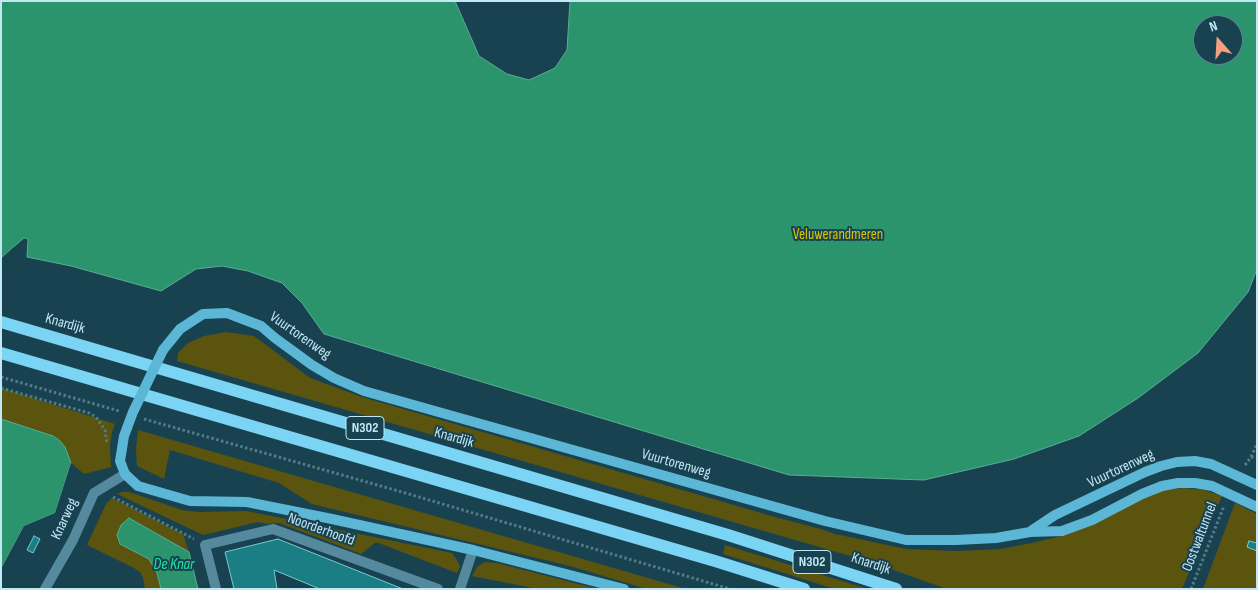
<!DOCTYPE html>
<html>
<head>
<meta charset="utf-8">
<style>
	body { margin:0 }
	#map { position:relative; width:1258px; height:590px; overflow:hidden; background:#194250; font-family:"Sofia Sans Condensed",sans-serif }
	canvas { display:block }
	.frame { position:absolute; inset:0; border:2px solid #c2e7f5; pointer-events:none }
	.north { position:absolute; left:1193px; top:15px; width:50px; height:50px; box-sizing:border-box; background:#194250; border:1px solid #5d8492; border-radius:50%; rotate:341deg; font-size:14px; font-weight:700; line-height:20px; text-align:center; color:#c2e7f5 }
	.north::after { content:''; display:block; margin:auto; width:18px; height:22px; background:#f2a07f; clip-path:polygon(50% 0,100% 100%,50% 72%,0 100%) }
</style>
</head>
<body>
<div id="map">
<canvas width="1258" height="590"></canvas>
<div class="frame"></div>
<div class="north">N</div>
</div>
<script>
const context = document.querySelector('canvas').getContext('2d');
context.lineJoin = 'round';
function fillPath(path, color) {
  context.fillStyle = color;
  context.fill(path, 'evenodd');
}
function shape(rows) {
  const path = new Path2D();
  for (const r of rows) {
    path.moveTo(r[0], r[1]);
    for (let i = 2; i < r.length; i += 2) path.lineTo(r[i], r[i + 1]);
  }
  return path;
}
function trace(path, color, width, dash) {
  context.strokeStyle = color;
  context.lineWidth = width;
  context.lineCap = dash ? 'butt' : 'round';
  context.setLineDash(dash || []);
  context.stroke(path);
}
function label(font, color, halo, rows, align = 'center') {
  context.font = font + ' "Sofia Sans Condensed",sans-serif';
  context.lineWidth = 4;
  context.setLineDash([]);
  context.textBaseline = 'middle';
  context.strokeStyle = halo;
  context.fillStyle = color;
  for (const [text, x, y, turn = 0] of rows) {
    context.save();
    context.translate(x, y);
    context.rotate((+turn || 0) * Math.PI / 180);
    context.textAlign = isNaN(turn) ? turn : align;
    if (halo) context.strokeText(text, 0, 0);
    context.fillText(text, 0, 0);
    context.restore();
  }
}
fillPath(shape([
	[226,332,254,336,310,378,362,397,775,517,821,529,835,534,906,549,956,551,1000,549,1032,543,1061,536,1140,499,1164,490,1183,488,1204,490,1222,496,1182,589,947,589,871,562,177,361,178,353,188,343,204,336],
	[1,388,115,424,112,432,110,445,111,467,84,474,71,463,65,447,53,436,1,419],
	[138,430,686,589,647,589,570,566,312,504,279,483,170,450,164,479,137,466,136,449],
	[122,492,129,492,182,510,198,512,247,511,452,553,457,560,460,567,457,573,376,542,361,554,279,523,267,524,258,522,203,535,117,494],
	[112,498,183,534,189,552,130,518,121,524,117,535,120,544,149,559,157,573,161,589,145,589,143,578,140,572,134,568,87,545,106,504],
	[1235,503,1257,514,1257,589,1203,589],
	[725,545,868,589,835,589,723,554],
	[485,562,497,563,598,589,538,589,472,576,477,567]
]), '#5b540e');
const water = shape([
	[1,1,455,1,479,56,507,74,529,80,555,68,567,50,570,1,1257,1,1257,269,1248,292,1198,353,1138,398,1079,436,1014,459,924,480,789,475,324,334,302,303,282,283,248,271,222,266,196,269,161,291,71,266,27,257,28,240,26,238,24,238,12,248,1,258,1,1],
	[1203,25,1233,25,1233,55,1203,55,1203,25],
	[1,419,53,436,60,441,65,447,71,463,55,513,24,526,1,569,1,419],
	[129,518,189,552,198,589,161,589,157,573,149,559,120,544,117,535,121,525,129,518]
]);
fillPath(water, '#2b946c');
trace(water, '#58ad95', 1);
fillPath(shape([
	[71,463,73,465,57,514,26,528,3,570,1,571,1,569,24,526,55,513]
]), '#194250');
const building = shape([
	[34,536,40,539,33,553,27,550,34,536],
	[278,539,403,589,320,589,274,570,277,589,234,589,225,552,278,539],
	[1249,541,1257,543,1257,551,1247,547,1249,541]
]);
fillPath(building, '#1c7e85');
trace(building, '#73cbd3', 1);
trace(shape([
	[1,377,119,411],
	[1,388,89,413,96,417,105,430,107,444],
	[144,419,402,492,730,589],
	[1251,457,1257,444],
	[1245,465,1251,457,1257,458],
	[113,497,194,539],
	[1191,589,1224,506]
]), '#537b89', 3, [2.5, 2.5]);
trace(shape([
	[45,589,73,540,94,493,125,474]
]), '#558a9e', 10);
trace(shape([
	[216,589,205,545,273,529,438,589],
	[460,589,473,550]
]), '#558a9e', 10);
trace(shape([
	[163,350,180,329,203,314,227,313,261,326,275,338,312,365,334,378,364,391,825,521,906,540,956,540,996,538,1030,532,1062,531,1092,520,1142,494,1162,486,1178,483,1195,483,1212,486,1257,507],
	[127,428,124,436,120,461,125,474,138,486,190,501,247,502,332,519,473,550,624,589],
	[1031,531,1055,515,1145,472,1161,466,1177,462,1195,461,1211,464,1257,485]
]), '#5cb6d5', 10);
trace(shape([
	[1,322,728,535,896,589],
	[1,353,715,561,804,589]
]), '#7bd4f4', 12);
trace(shape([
	[127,428,133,412,163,350]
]), '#5cb6d5', 10);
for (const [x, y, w] of [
	[365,428,38],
	[812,562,38]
]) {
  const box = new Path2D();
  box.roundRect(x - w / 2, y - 11.5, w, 23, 4);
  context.fillStyle = '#194250';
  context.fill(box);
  trace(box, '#c2e7f5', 1);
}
label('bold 14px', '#c2e7f5', null, [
	["N302",365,428],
	["N302",812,562]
]);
label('15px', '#d9c702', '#194250', [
	["Veluwerandmeren",838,235]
]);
label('15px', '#c2e7f5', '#194250', [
	["Knardijk",65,324,16],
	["Vuurtorenweg",300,336,35],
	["Knardijk",454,438,16],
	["Vuurtorenweg",676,464,16],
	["Vuurtorenweg",1121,469,-25],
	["Knarweg",65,519,-65],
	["Noorderhoofd",321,530,20],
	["Oostwaltunnel",1200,537,-69],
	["Knardijk",871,564,18]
]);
label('italic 16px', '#1fe5a3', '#194250', [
	["De Knar",174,565]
]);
</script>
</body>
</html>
